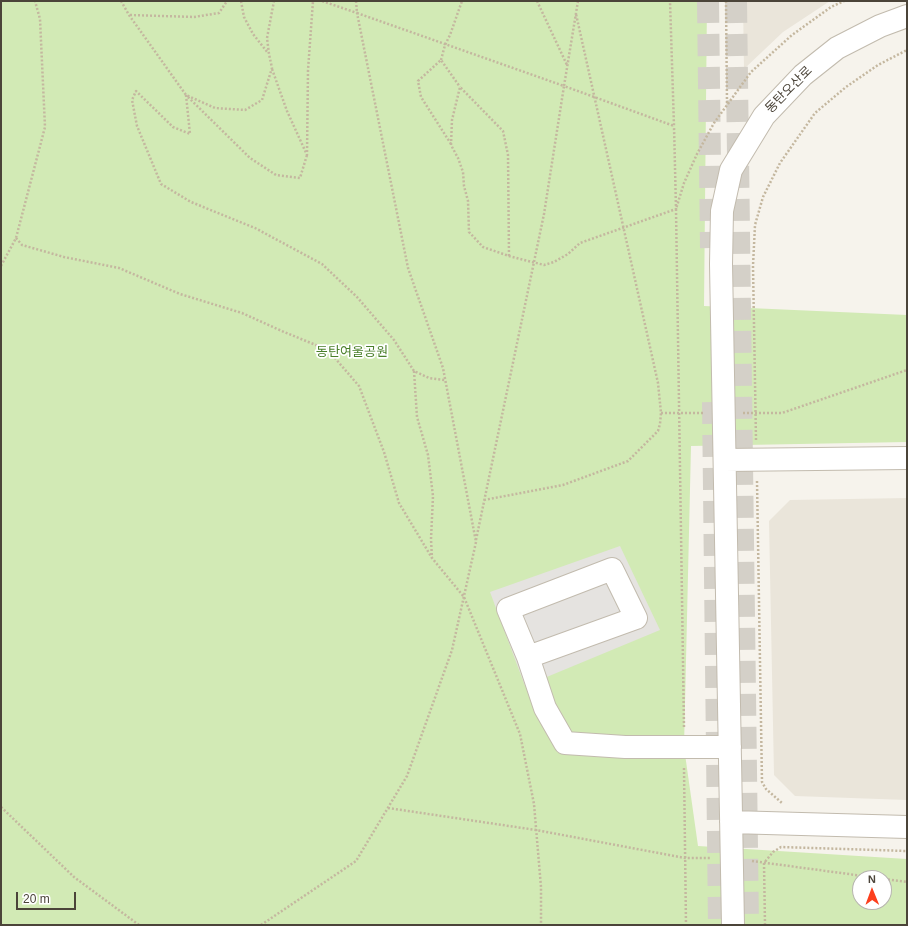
<!DOCTYPE html>
<html>
<head>
<meta charset="utf-8">
<style>
	body { margin:0 }
	#map { position:relative; width:908px; height:926px; overflow:hidden; background:#f6f3ec; font-family:Arial,sans-serif }
	canvas { display:block }
	.frame { position:absolute; inset:0; border:2px solid #4b4439; pointer-events:none }
	.north { position:absolute; left:852px; top:870px; width:40px; height:40px; box-sizing:border-box; background:#fff; border:1px solid #b7b4b0; border-radius:50%; rotate:359deg; font-size:11px; font-weight:700; line-height:16px; text-align:center; color:#4b4439 }
	.north::after { content:''; display:block; margin:auto; width:14px; height:18px; background:#fc3f1d; clip-path:polygon(50% 0,100% 100%,50% 72%,0 100%) }
	.scale { position:absolute; left:16px; top:892px; width:60px; height:18px; box-sizing:border-box; border:2px solid #4b4439; border-top:0; padding-left:5px; font-size:12px; line-height:14px; white-space:nowrap; color:#4b4439; -webkit-text-stroke:3px #fff; paint-order:stroke }
</style>
</head>
<body>
<div id="map">
<canvas width="908" height="926"></canvas>
<div class="frame"></div>
<div class="north">N</div>
<div class="scale">20 m</div>
</div>
<script>
const context = document.querySelector('canvas').getContext('2d');
context.lineJoin = 'round';
function fillPath(path, color) {
  context.fillStyle = color;
  context.fill(path, 'evenodd');
}
function shape(rows) {
  const path = new Path2D();
  for (const r of rows) {
    path.moveTo(r[0], r[1]);
    for (let i = 2; i < r.length; i += 2) path.lineTo(r[i], r[i + 1]);
  }
  return path;
}
function trace(path, color, width, dash) {
  context.strokeStyle = color;
  context.lineWidth = width;
  context.lineCap = dash ? 'butt' : 'round';
  context.setLineDash(dash || []);
  context.stroke(path);
}
function label(font, color, halo, rows, align = 'center') {
  context.font = font + ' Arial,"Noto Sans KR",sans-serif';
  context.lineWidth = 3.5;
  context.setLineDash([]);
  context.textBaseline = 'middle';
  context.strokeStyle = halo;
  context.fillStyle = color;
  for (const [text, x, y, turn = 0] of rows) {
    context.save();
    context.translate(x, y);
    context.rotate((+turn || 0) * Math.PI / 180);
    context.textAlign = isNaN(turn) ? turn : align;
    if (halo) context.strokeText(text, 0, 0);
    context.fillText(text, 0, 0);
    context.restore();
  }
}
fillPath(shape([
	[743,1,830,1,783,32,744,69],
	[907,498,907,800,795,796,774,775,769,521,790,500]
]), '#eae5da');
fillPath(shape([
	[1,1,707,1,704,306,907,315,907,442,691,446,684,747,698,846,907,859,907,925,1,925],
	[860,878,884,878,884,902,860,902]
]), '#d2eab5');
fillPath(shape([
	[620,546,660,630,525,686,490,592]
]), '#e5e3e0');
trace(shape([
	[708,1,711,248],
	[736,1,748,925],
	[713,402,719,925]
]), '#d4d0c8', 22, [22, 11]);
const minor = shape([
	[725,460,907,458],
	[528,657,508,609,612,569,636,618,528,657,545,708,565,743,625,747,730,747],
	[731,822,907,827],
	[733,925,721,264,722,211,731,170,764,116,803,75,837,48,880,26,907,16]
]);
trace(minor, '#c2bbae', 24);
trace(shape([
	[121,1,129,15,186,95,215,108,245,110,262,100,272,68,269,54,267,38,274,1],
	[241,1,244,17,253,34,268,53],
	[356,1,357,13,564,86,544,214,476,540],
	[537,1,567,65],
	[578,1,564,86,674,126,670,1],
	[726,1,727,104],
	[130,15,194,17,219,13,227,1],
	[441,60,445,45,450,35,462,1],
	[272,69,287,111,307,155,308,70,313,1],
	[186,95,190,134,173,127,136,91,132,100,137,126,161,184,191,202,255,228,322,264,357,297,394,340,414,371,429,378,445,380],
	[188,97,250,158,276,175,300,178,307,155],
	[451,144,421,97,418,81,441,60,460,87],
	[16,238,22,245,64,257,119,268,180,294,242,313,284,332,328,350,359,386,384,452,399,503,432,558],
	[509,256,508,155,503,131,460,87,452,120,451,145,458,158,463,172,464,186,468,201,469,232,483,247,509,256,544,265,554,262,568,254,580,243,676,209,674,126],
	[1,266,16,238,45,127,40,19,35,1],
	[414,371,417,417,428,455,433,496,431,539,432,558,464,597,520,734,534,804,541,887,541,925],
	[661,413,704,413],
	[743,413,782,413,907,370],
	[756,440,753,266,755,225,763,197,780,163,815,113,846,87,878,65,907,50],
	[757,481,762,782,766,789,782,803],
	[484,500,563,485,628,461,658,431,660,424,661,413,658,383,576,14],
	[684,727,676,209,684,183,697,154,714,123,751,72,792,35,831,7,844,1],
	[684,768,686,925],
	[1,807,74,877,139,925],
	[388,808,536,830,685,858,711,858],
	[752,861,878,878],
	[884,879,907,882],
	[261,925,356,861,407,776,452,650,476,542,443,368,408,268,357,13,322,1],
	[765,925,764,863,773,852,781,847,907,851]
]), '#c4b79f', 2.5, [2, 2]);
trace(minor, '#fff', 22);
label('13px', '#4b4439', '#fff', [
	["동탄오산로",789,90,-45]
]);
label('13px', '#4a7f2a', '#fff', [
	["동탄여울공원",352,352]
]);
</script>
</body>
</html>
